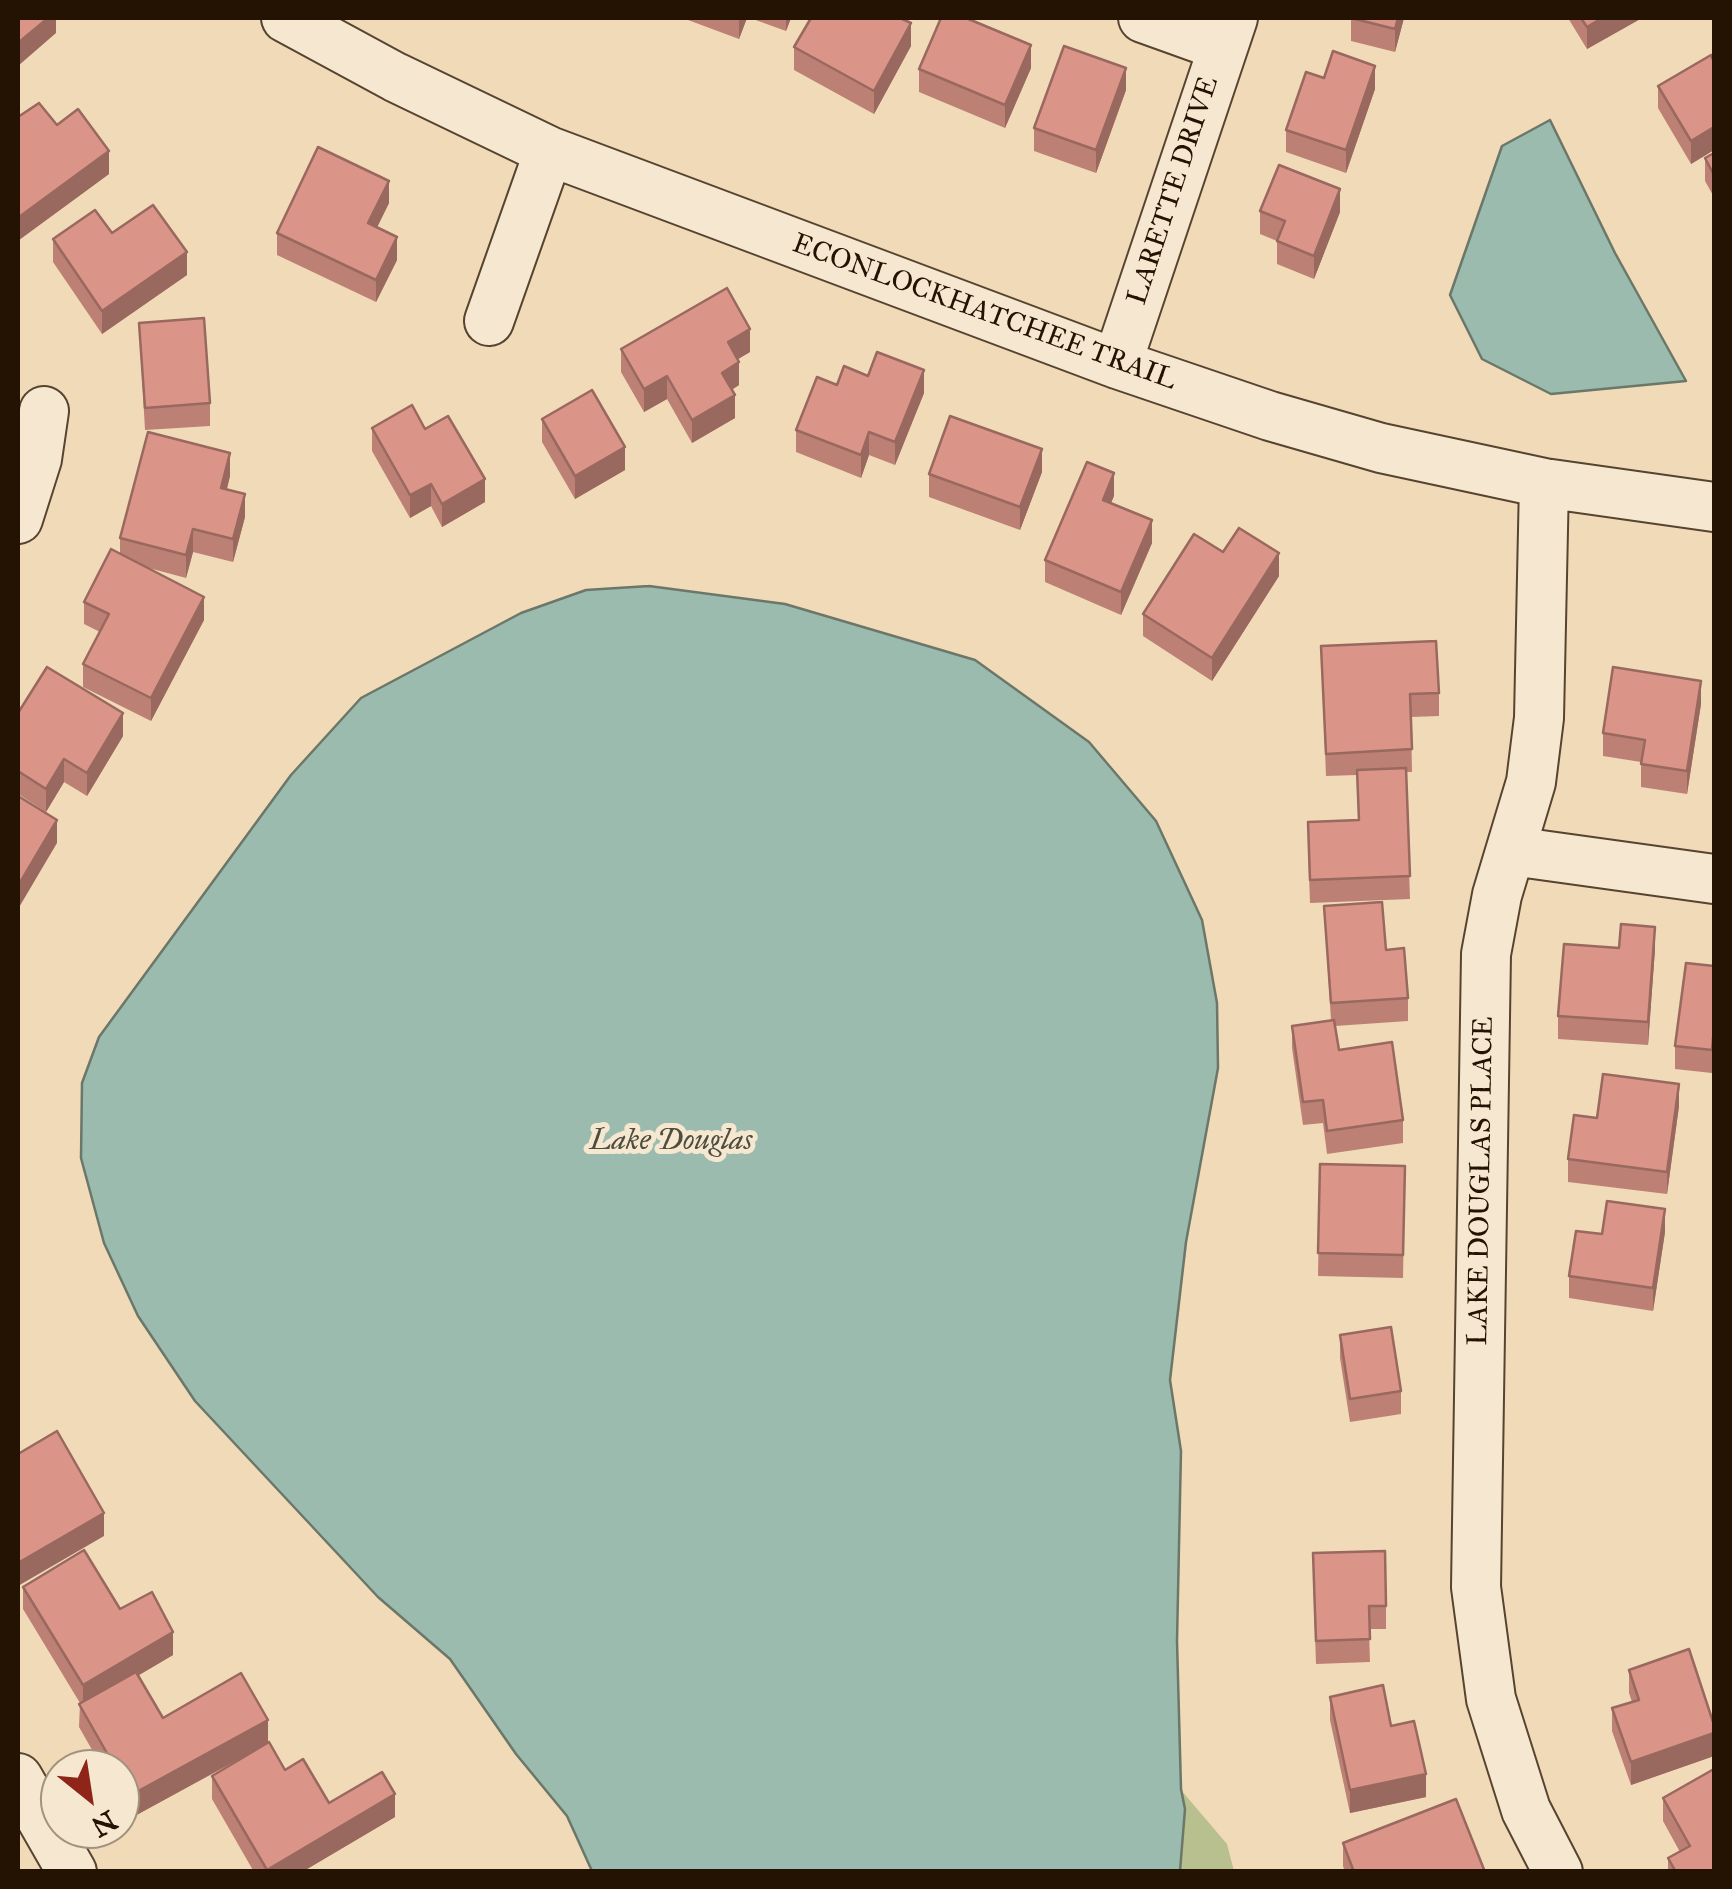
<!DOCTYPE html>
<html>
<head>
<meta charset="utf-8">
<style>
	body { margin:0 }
	#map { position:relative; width:1732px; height:1889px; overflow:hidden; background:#f1dab8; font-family:"IM FELL Great Primer",serif }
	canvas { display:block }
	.frame { position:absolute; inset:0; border:20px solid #241202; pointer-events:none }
	.north { position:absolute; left:40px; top:1749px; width:100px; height:100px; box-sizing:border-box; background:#f6e7d1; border:2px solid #a2927e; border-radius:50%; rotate:150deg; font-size:28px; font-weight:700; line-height:40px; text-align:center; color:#241202 }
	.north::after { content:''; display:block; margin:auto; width:35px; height:45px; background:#8f2418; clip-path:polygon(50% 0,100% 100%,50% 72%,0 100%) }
</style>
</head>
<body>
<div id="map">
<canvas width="1732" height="1889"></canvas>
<div class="frame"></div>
<div class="north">N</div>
</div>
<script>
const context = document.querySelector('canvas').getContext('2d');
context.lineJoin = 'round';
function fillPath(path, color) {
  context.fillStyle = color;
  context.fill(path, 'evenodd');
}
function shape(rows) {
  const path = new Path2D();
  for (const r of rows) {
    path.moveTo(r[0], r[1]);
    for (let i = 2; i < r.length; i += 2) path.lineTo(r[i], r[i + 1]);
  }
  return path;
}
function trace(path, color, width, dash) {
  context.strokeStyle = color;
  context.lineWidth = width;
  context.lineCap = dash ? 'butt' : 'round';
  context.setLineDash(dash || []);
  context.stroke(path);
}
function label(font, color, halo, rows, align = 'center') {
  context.font = font + ' "IM FELL Great Primer",serif';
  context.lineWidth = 10;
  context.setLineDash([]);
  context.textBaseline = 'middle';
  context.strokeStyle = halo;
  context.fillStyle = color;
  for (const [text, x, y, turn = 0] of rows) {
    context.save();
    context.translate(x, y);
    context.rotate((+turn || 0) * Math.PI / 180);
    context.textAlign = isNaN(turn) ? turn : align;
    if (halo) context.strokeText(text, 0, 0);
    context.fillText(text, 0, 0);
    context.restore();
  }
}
fillPath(shape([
	[1181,1790,1227,1844,1234,1871,1180,1872,1185,1809]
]), '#b9c090');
const water = shape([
	[1550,120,1615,253,1686,381,1551,394,1482,359,1450,295,1502,146,1550,120],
	[649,586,785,604,975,660,1089,742,1156,821,1202,920,1217,1003,1218,1068,1186,1242,1170,1380,1181,1451,1177,1641,1181,1789,1185,1809,1180,1871,592,1871,567,1816,516,1754,450,1659,378,1597,195,1401,138,1316,104,1243,81,1158,82,1083,99,1037,291,775,361,698,521,613,586,590,649,586]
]);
fillPath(water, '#9bbbae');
trace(water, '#6b7769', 2.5);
const minor = shape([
	[286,18,395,77,549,151,1117,364,1270,416,1381,448,1544,483,1714,507],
	[1143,18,1221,46],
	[489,321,549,151],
	[1117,364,1233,18],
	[1544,483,1539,718,1531,782,1497,895,1486,954,1476,1587,1491,1699,1526,1810,1558,1872],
	[18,519,37,459,44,411],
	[1512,851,1714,879],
	[18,1778,72,1872]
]);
trace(minor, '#574430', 52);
trace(minor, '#f6e7d1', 48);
fillPath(shape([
	[688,18,747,18,739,39,688,20],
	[750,18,791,18,786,31],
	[1351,18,1404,18,1395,52,1351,41],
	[1568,18,1642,18,1587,49],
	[911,46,874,114,794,70,794,47],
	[1714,62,1714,150,1691,164,1658,108,1658,86],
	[1031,68,1005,128,919,92,919,69],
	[1324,78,1375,89,1346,173,1286,152,1286,130],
	[1126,90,1096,173,1034,151,1034,128],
	[18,117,57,125,109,174,19,240,18,238],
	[1714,153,1714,197,1705,181,1705,158],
	[389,203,377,227,397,260,376,302,277,255,277,233],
	[1260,211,1340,212,1314,279,1277,264,1277,241,1260,234],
	[112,233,187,275,102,334,53,262,53,239],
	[139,323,210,403,210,426,145,430],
	[621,349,750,352,738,359,739,385,732,390,735,418,692,443,667,399,644,412,621,372],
	[868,376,924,393,895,465,869,455,861,478,796,452,796,430,837,385],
	[542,419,625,470,575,499,542,442],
	[372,428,425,429,485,502,442,527,431,506,410,518,372,451],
	[1042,472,1020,530,929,497,929,474],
	[230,476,227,489,245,517,233,562,193,552,186,578,145,567,204,620,151,721,83,687,83,664,100,632,84,624,84,602,120,554,120,538],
	[1114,496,1111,503,1152,543,1121,615,1045,582,1045,560],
	[1223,552,1279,576,1212,681,1143,636,1143,614],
	[1321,646,1439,693,1439,716,1411,717,1412,772,1406,772,1410,899,1310,903,1308,845,1358,820,1357,775,1326,776],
	[1701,704,1687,794,1641,787,1641,762,1603,756,1603,733],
	[18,713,123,736,87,796,64,782,46,812,18,794],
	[1324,906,1386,950,1408,998,1408,1021,1335,1026,1339,1050,1403,1120,1403,1143,1327,1154,1323,1123,1303,1125,1292,1048,1292,1026,1331,1020],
	[1619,948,1655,949,1648,1045,1558,1039,1558,1016],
	[1714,966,1714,1050,1712,1073,1675,1069,1675,1046],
	[1679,1106,1667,1194,1568,1182,1568,1159],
	[1320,1164,1405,1166,1403,1278,1318,1276],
	[1665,1232,1653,1311,1569,1298,1569,1276,1602,1234],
	[1340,1335,1401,1391,1401,1414,1350,1422,1340,1358],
	[1313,1575,1386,1606,1386,1629,1369,1629,1370,1662,1316,1664],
	[23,1587,120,1609,173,1655,139,1675,163,1718,268,1743,285,1770,329,1803,395,1817,302,1872,254,1872,212,1799,212,1776,267,1744,131,1818,120,1799,120,1769,103,1769,79,1727,80,1703,23,1609],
	[1629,1670,1714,1725,1714,1756,1631,1785,1612,1731,1612,1708,1632,1702,1629,1693],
	[1330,1697,1391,1726,1426,1797,1350,1813,1330,1720],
	[1663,1798,1714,1872,1668,1872,1668,1858,1680,1852,1663,1821],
	[1343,1843,1485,1872,1345,1872,1343,1866]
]), '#bc8075');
fillPath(shape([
	[48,18,56,18,56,33,18,66,18,43],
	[739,18,747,18,739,39],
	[786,18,791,18,786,31],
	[1398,18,1404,18,1395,52,1395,29],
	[1602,18,1642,18,1587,49,1587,27],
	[911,23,911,46,874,114,874,91],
	[1031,45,1031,68,1005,128,1005,105],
	[1375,66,1375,89,1346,173,1346,150],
	[1126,68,1126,90,1096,173,1096,150],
	[1714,127,1714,150,1691,164,1691,141],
	[109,151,109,174,19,240,19,217],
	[389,181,389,203,368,246,368,223],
	[1340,189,1340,212,1314,279,1314,256],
	[397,237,397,260,376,302,376,280],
	[187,252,187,275,102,334,102,311],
	[750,329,750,352,728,365,728,342],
	[739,362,739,385,722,395,722,373],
	[924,370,924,393,895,465,895,442],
	[667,376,667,399,644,412,644,389],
	[735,395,735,418,692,443,692,420],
	[869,432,869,455,861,478,861,455],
	[625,447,625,470,575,499,575,476],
	[1042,449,1042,472,1020,530,1020,507],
	[230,453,230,476,221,511,221,488],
	[1114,473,1114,496,1103,522,1103,500],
	[485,479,485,502,442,527,442,504],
	[431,484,431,506,410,518,410,495],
	[245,494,245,517,233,562,233,539],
	[1152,520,1152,543,1121,615,1121,592],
	[193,529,193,552,186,578,186,555],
	[1279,553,1279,576,1212,681,1212,658],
	[204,597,204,620,151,721,151,698],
	[1701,681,1701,704,1687,794,1687,771],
	[123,713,123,736,87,796,87,773],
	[64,759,64,782,46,812,46,789],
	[57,820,57,843,18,909,18,886],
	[1655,927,1655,949,1648,1045,1648,1022],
	[1714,1027,1714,1050,1712,1073,1712,1050],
	[1679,1084,1679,1106,1667,1194,1667,1172],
	[1665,1209,1665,1232,1653,1311,1653,1288],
	[20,1357,20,1380,18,1382,18,1359],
	[104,1513,104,1536,18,1586,18,1563],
	[173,1632,173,1655,83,1708,83,1685],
	[268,1720,268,1743,131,1818,131,1795],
	[1714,1733,1714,1756,1631,1785,1631,1762],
	[1426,1774,1426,1797,1350,1813,1350,1790],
	[395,1794,395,1817,302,1872,267,1872,267,1870]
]), '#99685f');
const building = shape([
	[18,18,48,18,18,43,18,18],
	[811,18,900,18,911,23,874,91,794,47,811,18],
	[941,18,966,18,1031,45,1005,105,919,69,941,18],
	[1351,18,1398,18,1395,29,1351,18],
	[1581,18,1602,18,1587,27,1581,18],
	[1064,46,1126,68,1096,150,1034,128,1064,46],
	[1333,51,1375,66,1346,150,1286,130,1306,72,1324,78,1333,51],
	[1711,55,1714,62,1714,127,1691,141,1658,86,1711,55],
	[39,103,57,125,78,109,109,151,19,217,18,215,18,117,39,103],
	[318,147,389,181,368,223,397,237,376,280,277,233,318,147],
	[1714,153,1714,175,1705,158,1714,153],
	[1279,165,1340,189,1314,256,1277,241,1285,221,1260,211,1279,165],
	[153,205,187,252,102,311,53,239,95,210,112,233,153,205],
	[727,288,750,329,728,342,739,362,722,373,735,395,692,420,667,376,644,389,621,349,727,288],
	[204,318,210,403,145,408,139,323,204,318],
	[877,352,924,370,895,442,869,432,861,455,796,430,817,377,837,385,844,366,868,376,877,352],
	[592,390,625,447,575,476,542,419,592,390],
	[412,405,425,429,448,416,485,479,442,504,431,484,410,495,372,428,412,405],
	[950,416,1042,449,1020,507,929,474,950,416],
	[148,432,230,453,221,488,245,494,233,539,193,529,186,555,120,538,148,432],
	[1087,462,1114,473,1103,500,1152,520,1121,592,1045,560,1087,462],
	[1239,528,1279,553,1212,658,1143,614,1194,534,1223,552,1239,528],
	[111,549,204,597,151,698,83,664,109,614,84,602,111,549],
	[1436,641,1439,693,1410,694,1412,749,1326,754,1321,646,1436,641],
	[47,667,123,713,87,773,64,759,46,789,18,771,18,713,47,667],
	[1613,667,1701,681,1687,771,1641,764,1645,740,1603,733,1613,667],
	[1406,768,1410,876,1310,880,1308,822,1359,820,1357,770,1406,768],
	[18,796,57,820,18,886,18,796],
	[1382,902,1386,950,1404,948,1408,998,1331,1003,1324,906,1382,902],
	[1621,924,1655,927,1648,1022,1558,1016,1564,944,1619,948,1621,924],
	[1714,962,1714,1027,1712,1050,1675,1046,1686,963,1714,966,1714,962],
	[1334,1020,1339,1050,1392,1042,1403,1120,1327,1131,1323,1100,1303,1102,1292,1026,1334,1020],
	[1603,1074,1679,1084,1667,1172,1568,1159,1574,1115,1597,1118,1603,1074],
	[1320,1164,1405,1166,1403,1255,1318,1253,1320,1164],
	[1607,1201,1665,1209,1653,1288,1569,1276,1576,1231,1602,1234,1607,1201],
	[1391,1327,1401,1391,1350,1399,1340,1335,1391,1327],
	[57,1431,104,1513,18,1563,18,1454,57,1431],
	[84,1550,120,1609,152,1592,173,1632,83,1685,23,1587,84,1550],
	[1385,1551,1386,1606,1369,1606,1370,1639,1316,1641,1313,1553,1385,1551],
	[1689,1649,1714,1725,1714,1733,1631,1762,1612,1708,1639,1700,1629,1670,1689,1649],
	[136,1672,163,1718,241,1673,268,1720,131,1795,120,1776,120,1769,116,1769,79,1704,136,1672],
	[1383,1685,1391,1726,1414,1721,1426,1774,1350,1790,1330,1697,1383,1685],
	[269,1742,285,1770,303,1759,329,1803,382,1772,395,1794,267,1870,212,1776,269,1742],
	[1714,1769,1714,1871,1676,1872,1668,1858,1690,1846,1663,1798,1714,1769],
	[1456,1799,1485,1872,1354,1872,1343,1843,1456,1799]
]);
fillPath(building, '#db9588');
trace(building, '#99685f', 2.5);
label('28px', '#241202', '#f6e7d1', [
	["LARETTE DRIVE",1174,191,-72],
	["ECONLOCKHATCHEE TRAIL",984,313,20],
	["LAKE DOUGLAS PLACE",1482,1181,-89]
]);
label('italic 30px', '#4e4d3e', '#f6e7d1', [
	["Lake Douglas",671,1142]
]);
</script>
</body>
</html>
